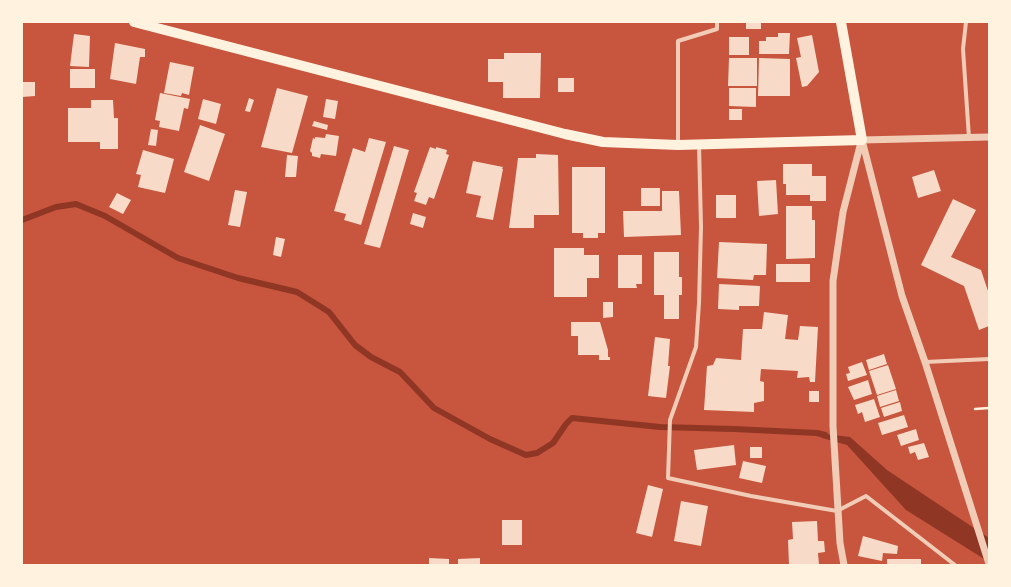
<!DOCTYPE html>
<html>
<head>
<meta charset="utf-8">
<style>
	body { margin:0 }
	#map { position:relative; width:1011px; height:587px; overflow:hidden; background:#c8553d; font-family:"DejaVu Sans",sans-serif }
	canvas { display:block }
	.frame { position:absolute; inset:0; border:23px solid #fff3e0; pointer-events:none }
</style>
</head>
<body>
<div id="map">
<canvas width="1011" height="587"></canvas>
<div class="frame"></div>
</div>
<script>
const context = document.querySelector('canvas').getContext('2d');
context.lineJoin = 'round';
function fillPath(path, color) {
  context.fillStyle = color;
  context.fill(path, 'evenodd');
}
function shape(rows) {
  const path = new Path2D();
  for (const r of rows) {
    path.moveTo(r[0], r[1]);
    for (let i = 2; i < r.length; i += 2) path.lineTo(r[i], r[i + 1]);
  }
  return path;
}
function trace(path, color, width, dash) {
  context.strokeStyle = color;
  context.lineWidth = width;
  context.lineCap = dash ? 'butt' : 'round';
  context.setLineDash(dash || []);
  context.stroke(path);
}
fillPath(shape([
	[817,433,850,437,887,470,989,538,989,562,906,510,847,445,822,438]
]), '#8f3625');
trace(shape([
	[22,220,56,207,76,204,105,216,178,258,238,278,297,292,329,312,355,345,371,357,400,372,434,408,490,439,526,455,537,453,553,443,566,424,572,418,660,427,734,429,817,433,825,435]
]), '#8f3625', 6);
fillPath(shape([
	[746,22,761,22,761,29,746,29],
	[778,33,790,33,789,54,759,54,759,41,766,41,766,37,778,37],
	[74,34,90,36,89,67,70,66],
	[812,35,819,72,807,86,802,87,796,58,801,57,797,38],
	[729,37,749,37,749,55,729,55],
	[115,43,145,49,145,57,140,57,136,84,110,79],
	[504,53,541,53,540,98,503,98,503,82,488,82,488,59,504,59],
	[729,58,757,58,757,86,728,86],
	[759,58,790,59,790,96,758,96],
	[170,62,194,67,189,95,182,93,181,96,164,93],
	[70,69,95,69,95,88,70,88],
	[558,78,574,78,574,92,558,92],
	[22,82,35,82,35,96,22,97],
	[277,88,308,96,292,153,261,147],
	[729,88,756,88,756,107,729,106],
	[160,93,190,99,188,109,184,108,179,131,159,127,160,121,155,120],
	[249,98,254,100,250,112,245,111],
	[203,99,221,104,216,124,198,119],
	[326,99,338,101,335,119,323,117],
	[91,100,113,100,114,118,118,118,118,149,100,149,100,142,68,142,68,108,91,108],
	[729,109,742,109,742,120,729,120],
	[314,121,328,125,327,130,312,126],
	[200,125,225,134,209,181,184,172],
	[151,129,158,130,156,146,148,145],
	[326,134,339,136,336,156,321,154,320,158,312,156,312,153,310,151,313,138,315,139,315,137,325,138],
	[369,138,386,142,361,225,344,220,346,214,334,211,353,148,365,152],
	[394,146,409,150,380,248,364,244],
	[430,147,436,149,436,147,447,150,446,154,449,155,434,199,429,197,426,205,414,201,417,193,414,192],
	[143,150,174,159,165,193,138,187,141,175,136,174],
	[536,154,558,155,559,215,534,215,534,228,509,228,518,158,536,158],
	[287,155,298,156,296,177,285,177],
	[473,161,503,167,502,169,503,169,493,220,476,217,481,196,466,193],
	[783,164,812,164,812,176,826,176,826,201,810,201,810,195,786,195,786,184,783,184],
	[572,167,605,167,605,233,598,233,598,238,583,238,583,233,572,233],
	[934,170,941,191,918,198,912,177],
	[776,180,778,214,759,216,757,181],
	[641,188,660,188,660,206,641,206],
	[235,190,247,192,240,227,228,225],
	[662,191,679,191,681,235,624,237,623,211,662,211],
	[117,193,131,200,123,214,109,207],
	[716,195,736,195,736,218,716,218],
	[953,199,976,210,951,257,981,270,989,294,989,326,979,330,964,286,921,265],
	[786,206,812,206,812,220,815,220,815,258,786,259],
	[413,213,426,217,423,228,410,224],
	[276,237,285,239,281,257,273,255],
	[719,242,767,244,766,275,754,275,753,280,717,278],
	[554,248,584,248,584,255,599,255,599,278,587,278,587,297,554,297],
	[654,252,679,252,679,277,682,277,682,295,679,295,679,319,664,319,664,295,654,295],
	[618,255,642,255,642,284,636,284,637,288,618,288],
	[776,264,810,264,810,282,776,282],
	[719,284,760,286,759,306,739,306,739,310,718,309],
	[603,302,613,302,613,317,603,318],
	[764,312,788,315,785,339,798,340,800,326,818,327,815,382,810,382,809,377,797,378,798,371,761,369,760,381,764,382,764,401,754,403,754,412,704,410,707,366,713,365,716,358,741,360,743,329,762,329],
	[571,322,600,322,608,350,608,357,610,357,610,360,599,360,599,355,578,355,578,336,571,336],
	[655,337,670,339,668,366,670,366,666,398,648,396],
	[884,354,887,364,869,370,866,360],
	[862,362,867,375,848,381,846,374,850,373,848,367],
	[888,365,896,389,877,395,869,371],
	[868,380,872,394,854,400,848,387],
	[896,390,899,401,880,407,877,396],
	[809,391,819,391,819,402,809,402],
	[874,399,880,417,865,422,862,412,858,414,855,405],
	[900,402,902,411,884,417,881,408],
	[904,415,908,427,882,435,878,423],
	[916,429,919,440,901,446,897,435],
	[924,443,929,457,918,460,915,452,910,454,908,447],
	[734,445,736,465,697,470,694,450],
	[750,447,762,447,762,458,750,458],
	[743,461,766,466,762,483,739,478],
	[648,485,663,489,652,537,636,533],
	[681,501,708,506,701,546,674,541],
	[502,520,522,520,522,545,502,545],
	[817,521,818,541,824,541,825,552,818,553,819,565,789,565,788,540,793,539,792,522],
	[863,536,898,546,897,554,883,553,882,561,858,556],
	[429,558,449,559,449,565,429,565],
	[480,558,480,565,458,565,458,559],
	[887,559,921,559,921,565,887,565]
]), '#f7dbc8');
trace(shape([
	[975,409,989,408]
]), '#fff3e0', 2.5);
trace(shape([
	[966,22,963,49,969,138],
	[678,145,678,41,717,29,717,22],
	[699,145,701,227,699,303,696,347,670,420,668,478,751,496,837,511,866,496,955,565],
	[925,362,989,359]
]), '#f1ccb7', 4);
trace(shape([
	[862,140,902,296,925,362,989,564],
	[862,140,989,137],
	[844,565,840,543,833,426,833,281,843,212,861,142]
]), '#f1ccb7', 7);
trace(shape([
	[134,22,565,134,603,142,678,145,862,140,841,22]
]), '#fff3e0', 10);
</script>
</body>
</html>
